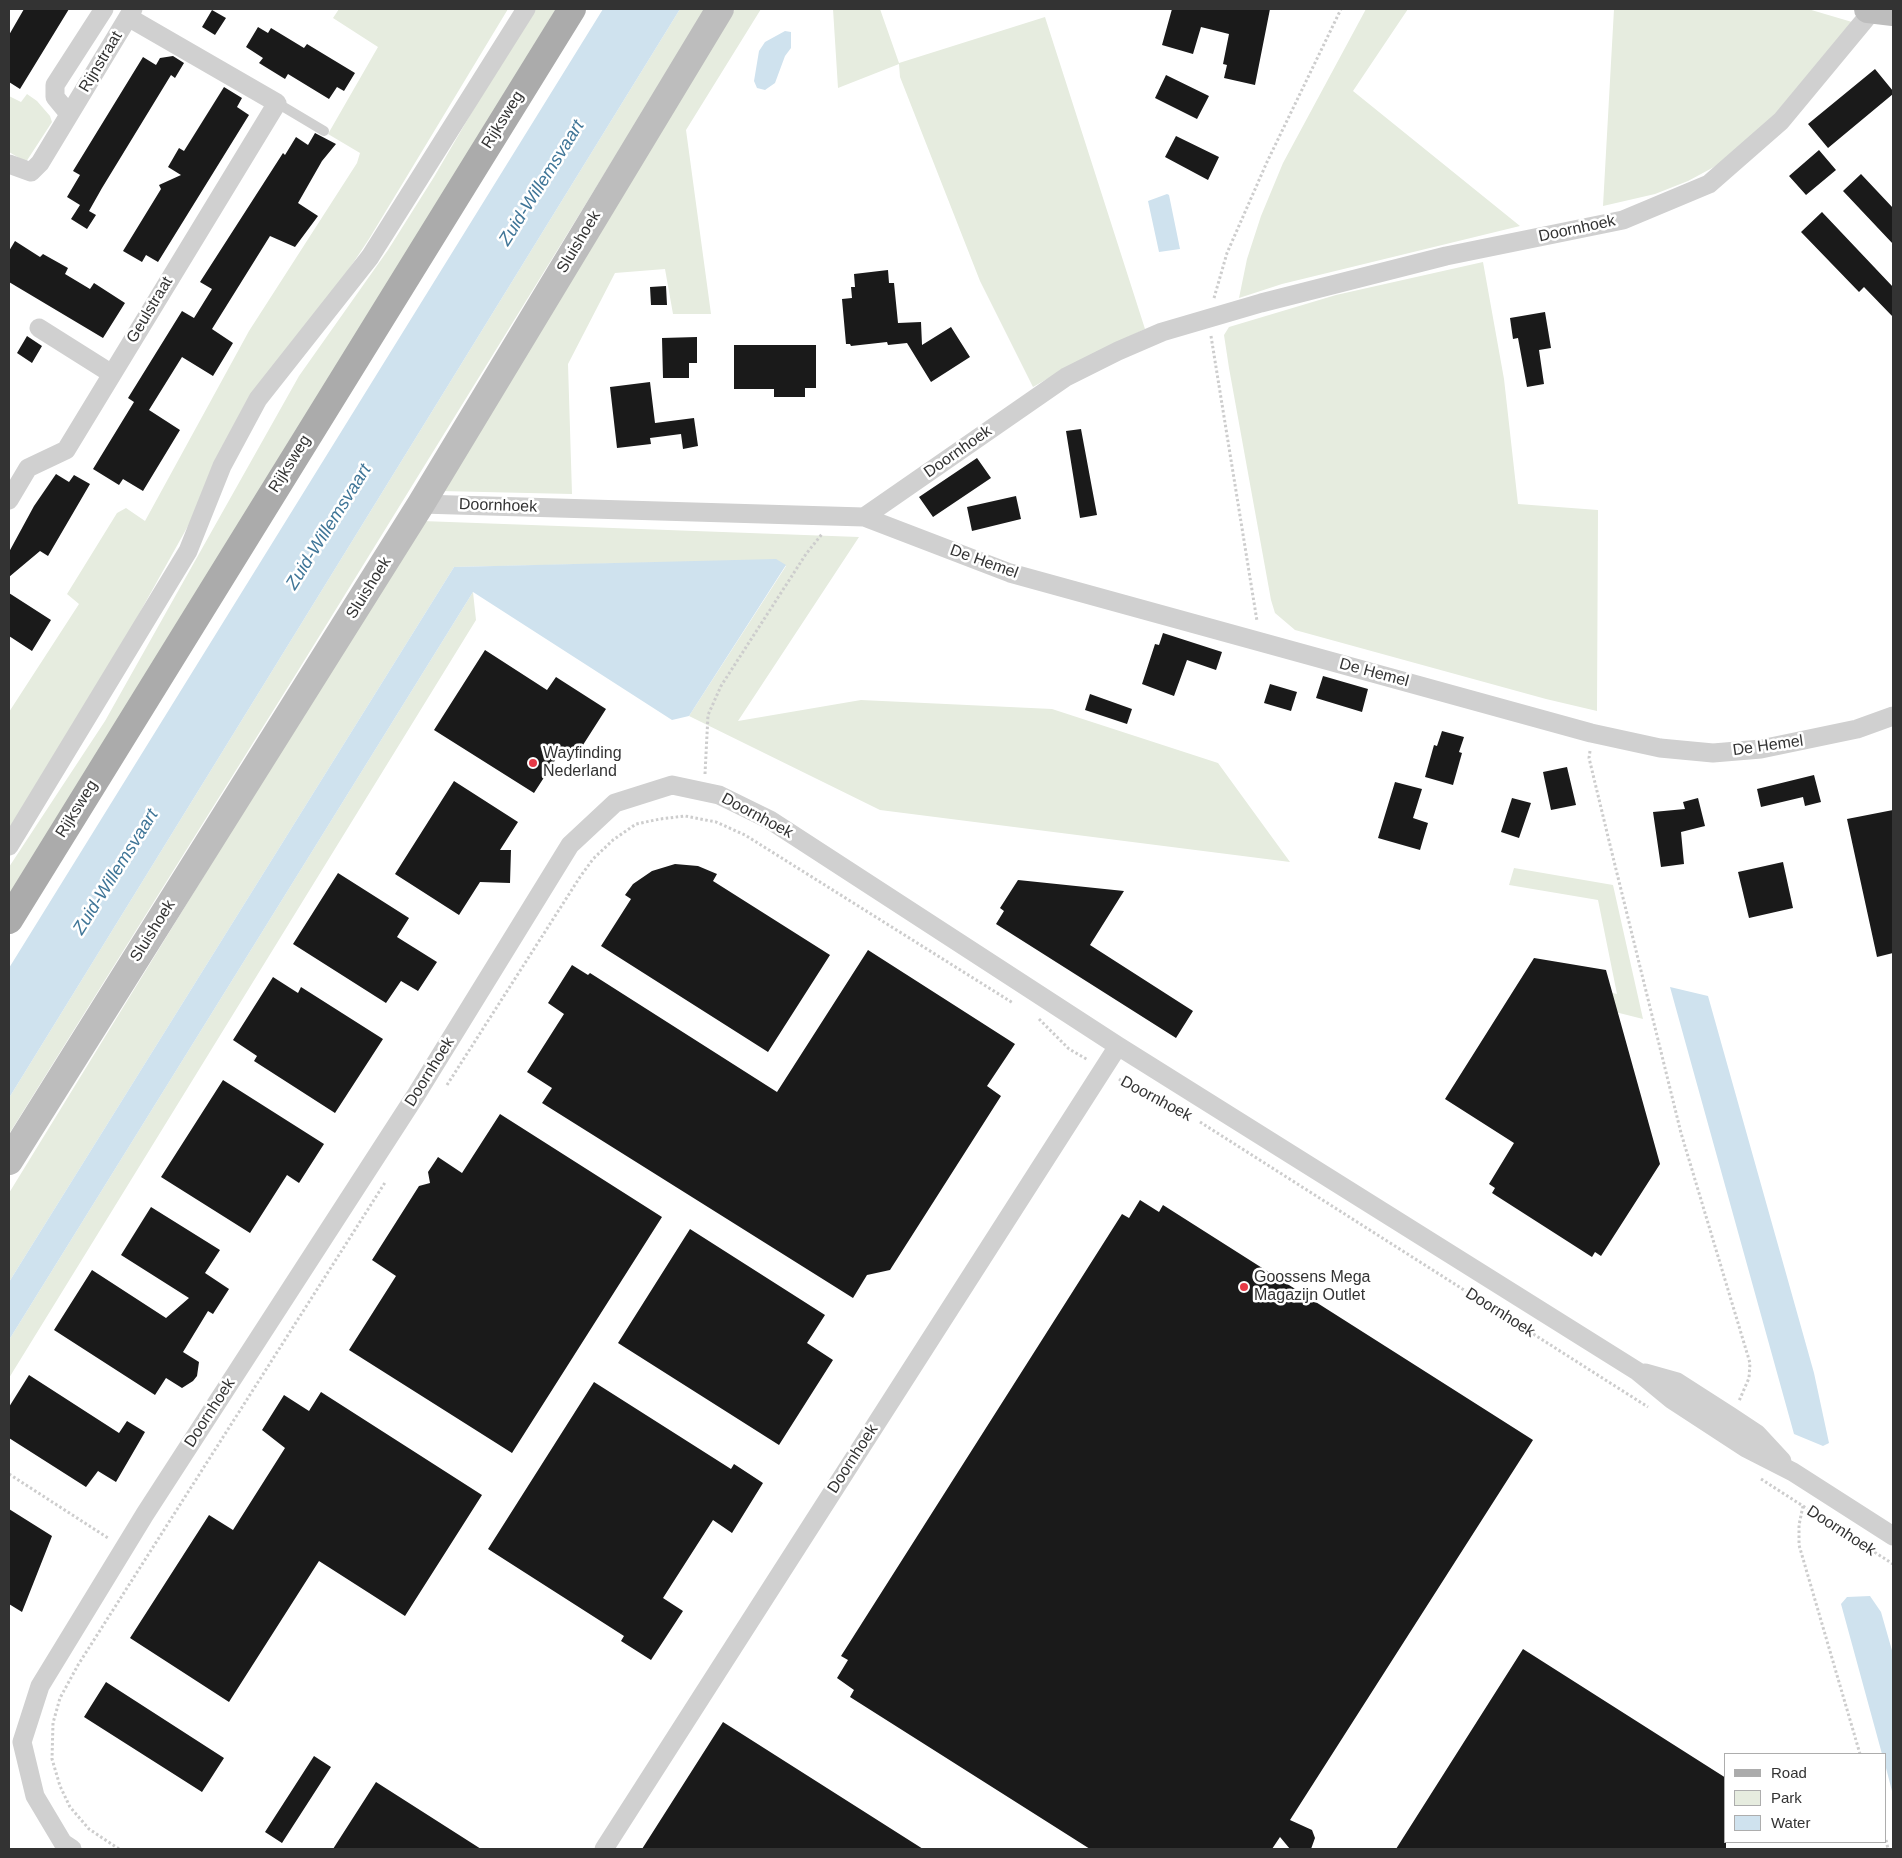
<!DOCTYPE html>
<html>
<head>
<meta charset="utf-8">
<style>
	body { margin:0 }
	#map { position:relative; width:1902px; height:1858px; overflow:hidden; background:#fff; font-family:Arial,sans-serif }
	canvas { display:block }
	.frame { position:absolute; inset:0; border:10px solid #333; pointer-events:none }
	.legend { position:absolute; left:1724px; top:1753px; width:162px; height:90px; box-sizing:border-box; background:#fff; border:1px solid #adadad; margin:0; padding:6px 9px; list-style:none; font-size:15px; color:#333 }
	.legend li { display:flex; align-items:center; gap:10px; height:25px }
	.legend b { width:25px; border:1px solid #adadad }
</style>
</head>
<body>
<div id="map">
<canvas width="1902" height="1858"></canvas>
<div class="frame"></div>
<ul class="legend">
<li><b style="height:6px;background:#ababab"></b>Road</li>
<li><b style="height:14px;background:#e6ecdf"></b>Park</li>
<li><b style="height:14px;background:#cfe2ee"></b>Water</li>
</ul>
</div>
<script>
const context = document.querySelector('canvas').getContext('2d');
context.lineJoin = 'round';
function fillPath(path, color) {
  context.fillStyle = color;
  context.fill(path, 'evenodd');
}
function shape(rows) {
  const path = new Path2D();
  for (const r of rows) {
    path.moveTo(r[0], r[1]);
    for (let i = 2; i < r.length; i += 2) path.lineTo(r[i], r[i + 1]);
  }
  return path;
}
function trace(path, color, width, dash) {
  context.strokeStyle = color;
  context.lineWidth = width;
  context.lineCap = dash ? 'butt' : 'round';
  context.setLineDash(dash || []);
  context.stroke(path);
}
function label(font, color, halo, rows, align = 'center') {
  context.font = font + ' Arial,sans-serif';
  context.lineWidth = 5;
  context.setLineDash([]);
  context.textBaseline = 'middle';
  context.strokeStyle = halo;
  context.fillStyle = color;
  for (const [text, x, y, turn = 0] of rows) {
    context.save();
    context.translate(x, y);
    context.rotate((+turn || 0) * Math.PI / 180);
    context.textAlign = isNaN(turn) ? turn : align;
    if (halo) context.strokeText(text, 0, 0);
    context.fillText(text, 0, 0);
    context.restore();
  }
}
fillPath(shape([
	[339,9,508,9,369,239,237,438,86,709,9,829,9,712,79,604,67,594,117,513,126,508,145,521,249,331,357,163,360,153,328,134,378,47,333,18],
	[532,9,556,9,9,902,9,867,105,721,299,376,388,250,434,177],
	[680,9,706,9,296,674,9,1134,9,1098],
	[735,9,761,9,686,130,711,314,673,314,665,269,615,273,568,364,572,494,440,491],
	[833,9,880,9,899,63,1045,17,1145,329,1080,360,1033,387,980,281,900,77,899,64,838,88],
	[1366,9,1408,9,1353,91,1520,226,1282,284,1239,298,1247,259,1261,216,1283,163],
	[1614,9,1808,9,1852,22,1768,124,1740,148,1714,167,1688,181,1655,194,1603,206],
	[27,94,37,101,50,116,52,122,26,162,9,152,9,96,21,102],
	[1483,262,1504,379,1518,504,1598,510,1597,711,1546,699,1295,630,1275,613,1271,600,1229,368,1224,335,1229,327,1336,295],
	[422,521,859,537,738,721,861,700,1052,709,1218,763,1290,862,880,810,689,716,786,566,776,560,454,567,9,1282,9,1193],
	[473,592,476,620,9,1378,9,1340],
	[1514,868,1613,885,1643,1019,1528,990,1531,976,1617,994,1598,900,1509,885]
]), '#e6ecdf');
fillPath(shape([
	[603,9,680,9,9,1098,9,968],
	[785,31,791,32,791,48,785,56,775,83,765,90,757,88,754,81,759,51,765,42],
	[1167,194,1169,195,1180,249,1159,252,1148,201],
	[776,559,786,565,689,716,672,720,473,592,9,1340,9,1282,454,567],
	[1670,987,1708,996,1814,1373,1829,1443,1823,1446,1794,1434],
	[1870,1596,1881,1612,1893,1654,1893,1795,1886,1768,1886,1754,1882,1754,1841,1604,1847,1597]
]), '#cfe2ee');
fillPath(shape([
	[24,9,69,9,20,89,9,82,9,35],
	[1172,9,1270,9,1255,85,1224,78,1227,65,1223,64,1229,34,1201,27,1193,54,1162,45],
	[212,10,226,18,215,35,202,27],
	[258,27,268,33,271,28,304,48,307,44,355,73,344,91,337,87,329,99,288,74,285,79,259,63,263,58,246,47],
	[173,56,184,63,175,78,171,75,102,188,89,211,96,215,87,229,71,219,80,205,67,197,80,175,73,171,143,57,156,65,160,58],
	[1875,69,1893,91,1893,94,1828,148,1808,124],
	[1166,75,1209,96,1197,119,1155,98],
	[224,87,242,98,237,107,249,115,158,262,146,255,142,262,123,251,161,189,159,185,181,175,168,167,179,148,184,151],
	[315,133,336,144,322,161,298,203,318,216,295,247,270,236,212,329,233,343,213,376,182,357,149,410,180,430,143,491,123,479,119,485,93,469,134,402,128,398,182,311,194,318,212,289,200,282,283,153,285,155,296,137,308,145],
	[1176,136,1219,157,1208,180,1165,157],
	[1819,150,1836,170,1806,195,1789,176],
	[1861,174,1893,208,1893,244,1843,191],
	[1822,212,1893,287,1893,317,1864,287,1859,292,1801,232],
	[15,241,40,257,43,254,68,268,65,274,90,289,94,283,125,303,103,338,9,282,9,251],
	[888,270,889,283,894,283,898,323,921,322,922,345,951,327,970,357,931,382,907,343,888,345,887,342,851,346,850,344,846,344,842,299,852,298,851,287,855,287,854,274],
	[666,286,667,305,651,305,650,287],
	[1545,312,1551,348,1539,350,1544,384,1527,387,1518,338,1513,339,1510,318],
	[27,336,42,346,32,363,17,353],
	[697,337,697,363,689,363,689,378,663,378,662,338],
	[734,345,816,345,816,388,805,388,805,397,774,397,774,389,734,389],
	[650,382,655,423,694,418,698,446,683,449,681,434,650,438,651,444,617,448,610,387],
	[1081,429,1097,515,1080,518,1066,431],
	[977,458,991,478,933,517,919,497],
	[56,474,69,482,74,475,90,484,48,556,40,551,9,577,9,552,34,506],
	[1016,496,1021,519,972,531,967,507],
	[9,593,51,620,32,651,9,636],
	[1163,633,1222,652,1216,670,1187,660,1174,696,1142,684,1155,644,1159,645],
	[485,650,547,690,556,677,606,709,574,759,561,751,534,793,434,730],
	[1323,676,1368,689,1362,712,1316,698],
	[1270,684,1297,692,1291,711,1264,703],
	[1090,694,1132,709,1127,724,1085,710],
	[1442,731,1464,737,1459,752,1462,753,1453,785,1425,777,1434,745,1437,746],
	[1567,767,1576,805,1551,810,1543,772],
	[1814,775,1821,802,1805,806,1803,797,1761,807,1757,789],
	[454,781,518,822,500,850,511,850,510,883,480,882,459,915,395,874],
	[1395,782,1422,789,1413,818,1428,823,1420,850,1378,838],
	[1512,798,1531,803,1519,838,1501,832],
	[1698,798,1705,826,1681,832,1684,864,1661,867,1653,812,1685,809,1683,802],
	[1893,810,1893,953,1877,957,1847,819],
	[1783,862,1793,908,1749,918,1738,872],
	[675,864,698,866,717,874,713,881,830,955,768,1052,601,946,631,899,625,895,633,884,652,871],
	[338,873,409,918,397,937,437,962,418,991,401,981,386,1003,293,944],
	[1018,880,1124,891,1090,945,1193,1011,1176,1038,996,924,1004,911,1000,908],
	[868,950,1015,1044,987,1086,1001,1096,890,1270,867,1275,853,1298,542,1103,552,1088,527,1072,564,1014,548,1003,572,965,588,975,590,973,777,1092],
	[1534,958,1606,970,1660,1164,1601,1256,1595,1252,1592,1257,1492,1193,1495,1188,1489,1184,1514,1143,1445,1099],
	[273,977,298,993,301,987,383,1039,335,1113,254,1061,257,1056,233,1040],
	[223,1080,324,1144,299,1183,287,1175,250,1233,161,1177],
	[500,1114,662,1217,512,1453,349,1350,396,1276,372,1260,419,1186,430,1183,428,1172,438,1157,462,1173],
	[1140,1200,1159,1212,1163,1205,1533,1440,1290,1820,1312,1830,1315,1838,1311,1849,1290,1849,1280,1837,1272,1849,1090,1849,850,1697,854,1690,837,1678,848,1660,841,1656,1122,1214,1129,1218],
	[151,1207,220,1250,205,1273,229,1289,213,1314,208,1311,183,1352,199,1362,197,1376,193,1381,182,1388,166,1378,155,1395,54,1330,92,1270,166,1318,189,1298,121,1255],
	[690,1229,825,1315,807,1343,833,1360,779,1445,618,1343],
	[29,1375,119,1433,127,1421,145,1432,116,1482,98,1471,86,1487,9,1438,9,1407],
	[594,1382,731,1469,734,1464,763,1483,732,1533,713,1520,663,1598,683,1611,651,1660,621,1641,624,1636,488,1549],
	[321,1392,482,1495,405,1616,319,1561,229,1702,130,1638,209,1515,233,1530,285,1448,262,1430,284,1395,309,1411],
	[9,1509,52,1536,22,1612,9,1604],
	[1523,1649,1726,1778,1726,1849,1396,1849],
	[106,1682,224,1758,202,1792,84,1717],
	[723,1722,923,1849,642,1849],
	[314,1756,331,1767,282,1843,265,1832],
	[376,1782,481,1849,333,1849]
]), '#1a1a1a');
trace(shape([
	[1214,298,1227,253,1267,162,1341,9],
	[1211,336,1257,621],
	[1590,751,1589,758,1611,849,1681,1133,1750,1363,1749,1378,1739,1401],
	[705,774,708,715,721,686,806,554,822,534],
	[1039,1019,1069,1049,1088,1060],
	[1119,1079,1137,1091,1172,1104],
	[447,1085,580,877,593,859,613,840,636,824,660,819,685,816,716,822,745,835,1013,1003],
	[1200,1122,1648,1407],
	[9,1474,108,1538],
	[1761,1479,1893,1564],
	[1803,1506,1799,1525,1799,1545,1860,1754],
	[1886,1840,1888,1849],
	[119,1849,89,1829,70,1807,60,1786,52,1759,53,1723,60,1698,78,1665,386,1181]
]), '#cdcdcd', 3, [2.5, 2.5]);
trace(shape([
	[277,103,324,131]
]), '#d0d0d0', 10);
trace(shape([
	[69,114,55,97,55,85,104,9],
	[9,164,31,172,40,163,133,9],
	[39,328,112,374],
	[9,500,28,468,66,450,277,103,128,17],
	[421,504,864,517,1066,377,1118,351,1162,332,1261,303,1446,256,1623,220,1709,184,1781,121,1873,10],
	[864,517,1010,573,1591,733,1660,748,1713,753,1761,749,1857,729,1893,716],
	[9,846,188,551,222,466,258,399,370,257,526,9],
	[1645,1373,1677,1382,1730,1416,1757,1434,1782,1461],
	[72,1849,63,1843,35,1796,22,1742,40,1686,145,1514,416,1095,570,845,615,803,672,785,719,795,770,820,1118,1046,1637,1371,1671,1399,1746,1448,1793,1472,1893,1536],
	[604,1849,1118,1046]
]), '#d0d0d0', 19);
trace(shape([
	[1868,9,1893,12],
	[9,1161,421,504,720,9]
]), '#bdbdbd', 28);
trace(shape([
	[9,920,572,9]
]), '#ababab', 28);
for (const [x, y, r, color] of [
	[533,763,5,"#e63946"],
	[1244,1287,5,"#e63946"]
]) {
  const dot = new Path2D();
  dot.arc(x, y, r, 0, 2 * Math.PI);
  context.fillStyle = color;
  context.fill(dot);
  trace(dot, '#fff', 2);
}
label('16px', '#333', '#fff', [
	["Rijnstraat",101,62,-59],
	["Rijksweg",503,120,-58],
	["Doornhoek",1577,229,-12],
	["Sluishoek",579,242,-59],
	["Geulstraat",150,310,-59],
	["Doornhoek",958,452,-35],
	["Rijksweg",290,464,-58],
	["Doornhoek",498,506,2],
	["De Hemel",984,562,20],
	["Sluishoek",369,588,-58],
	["De Hemel",1374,673,15],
	["De Hemel",1768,746,-8],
	["Rijksweg",77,809,-58],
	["Doornhoek",757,816,28],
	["Sluishoek",153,931,-58],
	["Doornhoek",430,1072,-58],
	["Doornhoek",1156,1099,28],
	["Doornhoek",1500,1313,32],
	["Doornhoek",210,1413,-57],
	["Doornhoek",853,1459,-57],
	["Doornhoek",1841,1531,33]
]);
label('16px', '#333', '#fff', [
	["Wayfinding",543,754],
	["Nederland",543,772],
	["Goossens Mega",1254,1278],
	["Magazijn Outlet",1254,1296]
], 'left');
label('italic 18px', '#3f7597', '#fff', [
	["Zuid-Willemsvaart",542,183,-58],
	["Zuid-Willemsvaart",329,527,-58],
	["Zuid-Willemsvaart",116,872,-58]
]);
</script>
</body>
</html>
